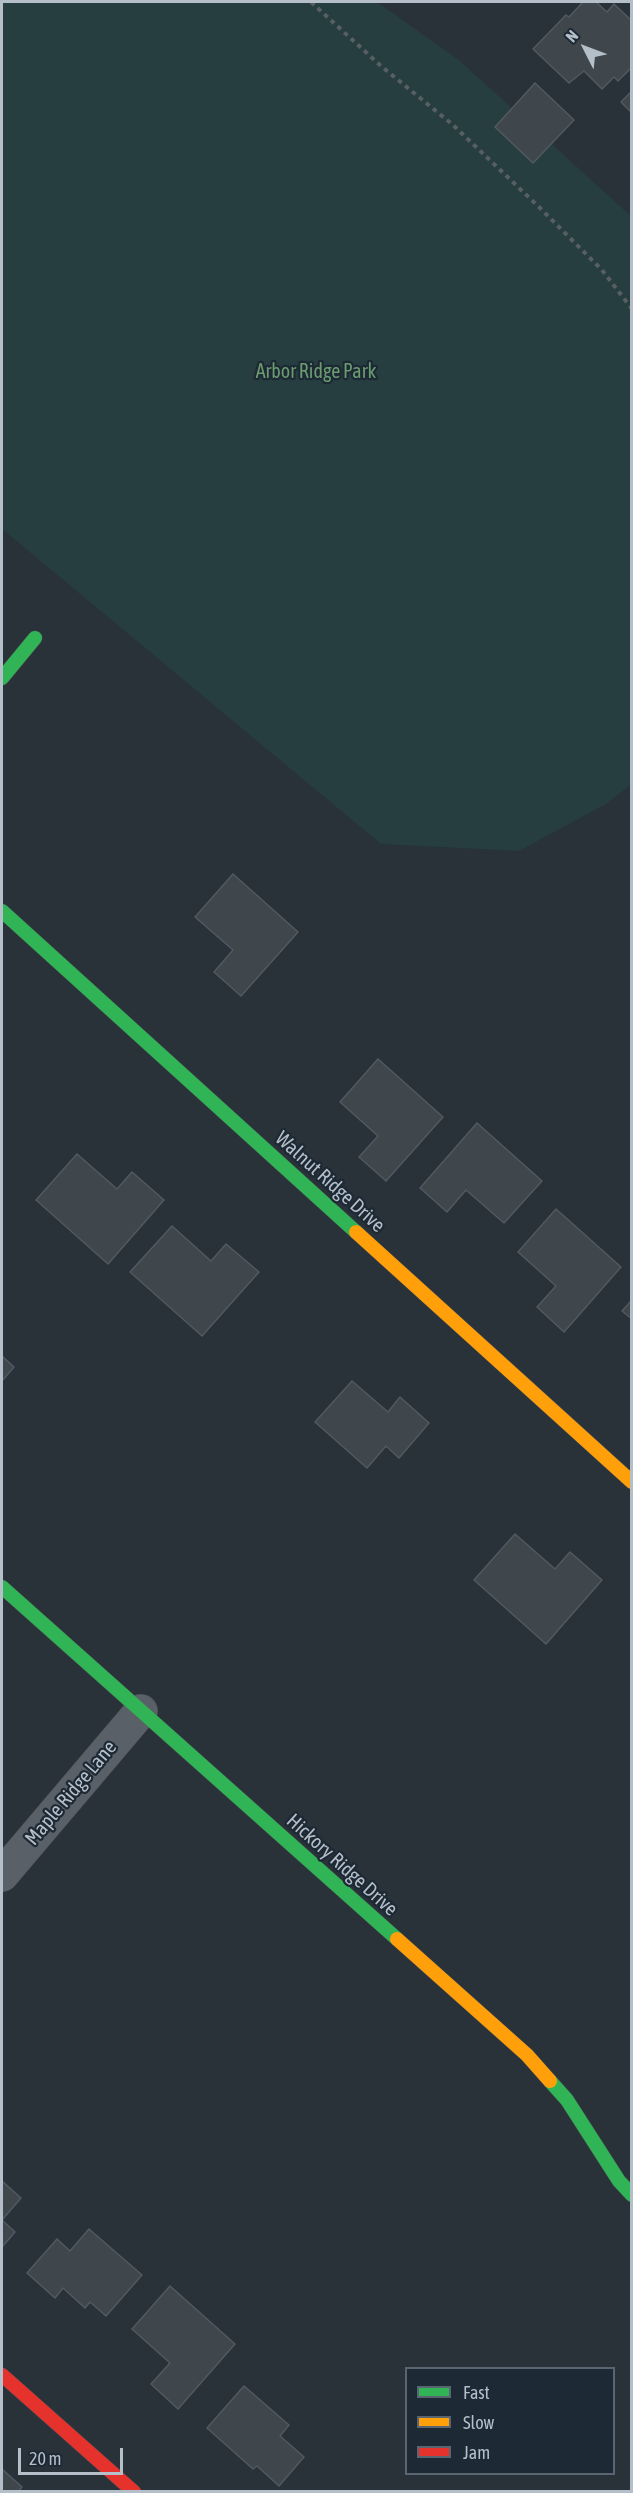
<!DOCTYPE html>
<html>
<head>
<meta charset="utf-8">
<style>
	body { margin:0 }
	#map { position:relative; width:633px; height:2493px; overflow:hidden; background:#293139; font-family:"Asap Condensed",sans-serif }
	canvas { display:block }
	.frame { position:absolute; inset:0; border:3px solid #b4bfca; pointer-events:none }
	.legend { position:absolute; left:405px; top:2367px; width:210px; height:108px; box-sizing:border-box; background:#1d2934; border:2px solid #596570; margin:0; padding:8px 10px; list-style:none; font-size:18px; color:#b4bfca }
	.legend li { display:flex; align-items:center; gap:12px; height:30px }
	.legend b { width:30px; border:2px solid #596570 }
	.north { position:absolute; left:555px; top:18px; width:60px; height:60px; -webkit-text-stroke:4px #1d2934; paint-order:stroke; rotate:312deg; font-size:16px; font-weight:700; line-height:24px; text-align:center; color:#b4bfca }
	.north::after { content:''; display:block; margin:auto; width:21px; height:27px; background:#b4bfca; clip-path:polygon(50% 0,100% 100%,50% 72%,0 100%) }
	.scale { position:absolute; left:18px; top:2448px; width:105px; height:27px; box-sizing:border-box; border:3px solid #b4bfca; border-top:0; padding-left:8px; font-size:18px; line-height:21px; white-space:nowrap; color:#b4bfca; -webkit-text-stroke:4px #1d2934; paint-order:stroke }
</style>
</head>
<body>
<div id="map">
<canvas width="633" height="2493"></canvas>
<div class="frame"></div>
<ul class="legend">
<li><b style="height:8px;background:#30b455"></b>Fast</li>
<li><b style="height:8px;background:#ff9f0a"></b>Slow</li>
<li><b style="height:8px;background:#e5322d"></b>Jam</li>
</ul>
<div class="north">N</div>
<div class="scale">20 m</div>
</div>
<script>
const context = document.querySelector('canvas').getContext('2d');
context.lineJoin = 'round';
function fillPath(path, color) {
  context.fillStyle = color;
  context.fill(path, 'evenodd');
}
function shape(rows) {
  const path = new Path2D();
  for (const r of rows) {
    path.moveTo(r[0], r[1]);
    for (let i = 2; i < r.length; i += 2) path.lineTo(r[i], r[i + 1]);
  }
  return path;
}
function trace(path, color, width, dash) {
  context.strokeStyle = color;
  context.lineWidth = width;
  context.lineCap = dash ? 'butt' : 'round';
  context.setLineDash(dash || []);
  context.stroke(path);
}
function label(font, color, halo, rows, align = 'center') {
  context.font = font + ' "Asap Condensed",sans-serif';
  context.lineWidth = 4.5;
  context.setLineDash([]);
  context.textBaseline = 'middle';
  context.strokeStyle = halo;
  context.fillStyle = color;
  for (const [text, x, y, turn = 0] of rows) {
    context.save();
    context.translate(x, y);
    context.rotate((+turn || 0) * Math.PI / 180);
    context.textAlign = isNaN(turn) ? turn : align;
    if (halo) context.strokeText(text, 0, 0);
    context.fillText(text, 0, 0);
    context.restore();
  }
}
fillPath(shape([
	[2,2,377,2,459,60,631,216,632,784,606,804,519,851,381,844,2,529]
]), '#263e3f');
const building = shape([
	[583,2,596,2,607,12,614,4,632,21,632,67,618,81,614,77,602,89,584,71,569,83,533,49,566,15,569,17,583,2],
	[535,83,574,120,533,163,495,127,535,83],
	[632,91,632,113,621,102,632,91],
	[233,874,298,932,241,996,214,972,233,950,195,917,233,874],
	[378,1059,443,1117,386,1181,359,1157,378,1136,340,1102,378,1059],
	[477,1123,542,1181,504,1223,466,1190,447,1212,420,1188,477,1123],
	[77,1154,117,1189,132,1172,164,1200,108,1264,36,1200,77,1154],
	[556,1209,621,1267,564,1332,537,1307,556,1286,518,1252,556,1209],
	[172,1226,211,1261,226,1244,259,1272,202,1336,130,1272,172,1226],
	[632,1300,632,1319,622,1311,632,1300],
	[2,1356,14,1367,2,1381,2,1356],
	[352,1381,388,1412,400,1397,429,1423,399,1458,386,1446,367,1468,315,1422,352,1381],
	[515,1534,555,1569,570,1552,602,1580,546,1644,474,1580,515,1534],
	[2,2181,21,2198,2,2220,15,2232,2,2247,2,2181],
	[89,2229,142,2275,106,2316,90,2302,85,2308,63,2288,55,2298,27,2273,57,2239,70,2251,89,2229],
	[170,2286,235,2344,178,2409,151,2384,170,2363,132,2329,170,2286],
	[244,2386,289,2425,280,2436,304,2457,279,2486,257,2466,253,2469,207,2428,244,2386],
	[2,2469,22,2487,18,2492,2,2492,2,2469]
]);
fillPath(building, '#3f464c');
trace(building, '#515a61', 1.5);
const street = shape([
	[2,1875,141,1711]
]);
const fast = shape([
	[2,678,35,638],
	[2,911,356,1232],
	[2,1587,397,1939],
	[550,2081,567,2100,619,2181,632,2195]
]);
const slow = shape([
	[356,1232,632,1482],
	[397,1939,527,2055,550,2081]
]);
const jam = shape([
	[2,2375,134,2492]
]);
trace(street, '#464c52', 34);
trace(fast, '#464c52', 15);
trace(slow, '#464c52', 15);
trace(jam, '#464c52', 15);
trace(shape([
	[311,2,381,66,453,125,539,207,602,270,632,309]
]), '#575e64', 4, [4.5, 4.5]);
trace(street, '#5a6067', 33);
trace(fast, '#30b455', 14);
trace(slow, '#ff9f0a', 14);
trace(jam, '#e5322d', 14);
label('20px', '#6a9c70', '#1d2934', [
	["Arbor Ridge Park",316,372]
]);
label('20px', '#b4bfca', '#1d2934', [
	["Walnut Ridge Drive",330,1182,42],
	["Maple Ridge Lane",71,1793,-50],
	["Hickory Ridge Drive",342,1865,42]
]);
</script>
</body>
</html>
